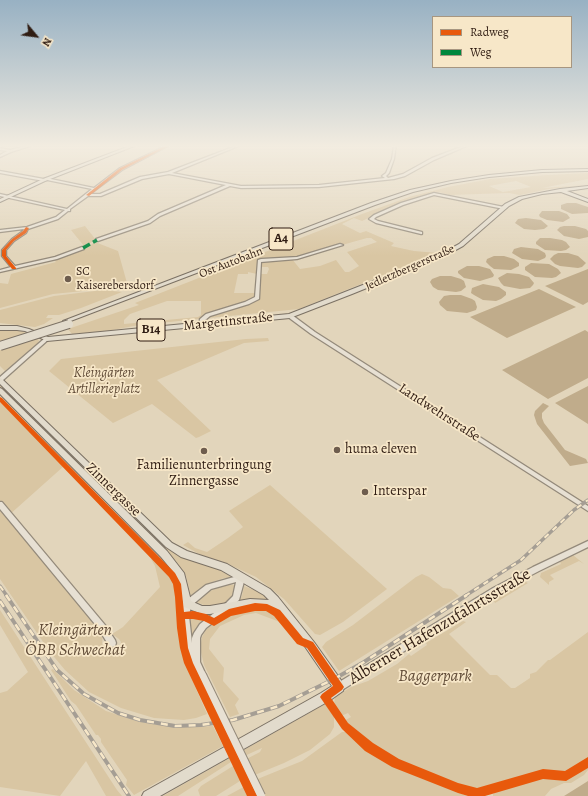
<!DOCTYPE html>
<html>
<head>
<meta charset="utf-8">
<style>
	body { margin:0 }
	#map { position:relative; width:588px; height:796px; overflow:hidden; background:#e2d5bb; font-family:Alegreya,serif }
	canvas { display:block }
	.legend { position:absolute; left:432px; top:16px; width:140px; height:52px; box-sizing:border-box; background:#f7e7c8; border:1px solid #a79680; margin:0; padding:5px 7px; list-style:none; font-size:12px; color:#301d13 }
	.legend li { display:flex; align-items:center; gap:8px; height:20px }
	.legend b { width:20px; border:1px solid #a79680 }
	.north { position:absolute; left:16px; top:16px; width:40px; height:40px; -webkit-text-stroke:3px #f7e7c8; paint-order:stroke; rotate:119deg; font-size:11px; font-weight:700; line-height:16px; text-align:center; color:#301d13 }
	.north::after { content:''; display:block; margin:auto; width:14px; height:18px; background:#301d13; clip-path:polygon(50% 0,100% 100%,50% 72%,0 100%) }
</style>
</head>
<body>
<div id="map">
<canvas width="588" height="796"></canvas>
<ul class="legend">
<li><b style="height:5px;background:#e8590c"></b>Radweg</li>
<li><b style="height:5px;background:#00873e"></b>Weg</li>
</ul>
<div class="north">N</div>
</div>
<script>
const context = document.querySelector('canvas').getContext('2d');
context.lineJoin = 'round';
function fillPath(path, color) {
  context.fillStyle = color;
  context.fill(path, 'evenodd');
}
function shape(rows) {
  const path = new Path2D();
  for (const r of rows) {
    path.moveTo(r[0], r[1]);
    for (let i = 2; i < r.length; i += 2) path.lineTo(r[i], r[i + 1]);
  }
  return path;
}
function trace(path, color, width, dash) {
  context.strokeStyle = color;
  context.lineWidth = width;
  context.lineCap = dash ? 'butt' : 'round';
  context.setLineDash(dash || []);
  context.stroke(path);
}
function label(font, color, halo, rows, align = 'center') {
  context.font = font + ' Alegreya,serif';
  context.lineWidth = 3.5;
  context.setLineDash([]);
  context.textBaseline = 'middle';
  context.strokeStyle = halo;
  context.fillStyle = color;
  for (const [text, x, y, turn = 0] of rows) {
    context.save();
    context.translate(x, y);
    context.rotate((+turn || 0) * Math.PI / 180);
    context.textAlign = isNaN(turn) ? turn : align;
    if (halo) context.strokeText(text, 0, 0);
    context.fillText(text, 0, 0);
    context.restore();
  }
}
fillPath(shape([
	[588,173,588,179,542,188,588,185,549,189,520,195,509,193,449,195,439,192,406,201,362,221,354,218,342,224,360,233,366,231,394,243,391,246,414,251,438,253,299,309,139,325,102,332,72,334,68,329,139,305,135,303,362,214,409,197,448,187,490,179,547,175],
	[516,181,531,187,503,192,489,186],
	[367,238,371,238,377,242,347,252,359,266,349,272,345,272,336,260,320,266,300,269,292,259],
	[258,260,261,261,260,267,268,267,269,269,267,274,261,274,258,293,234,293,238,274,248,274,248,272,257,274],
	[167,301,201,301,201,315,198,317,124,324,124,320,130,314],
	[85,226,96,240,84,246,71,230],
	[95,242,118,251,127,283,122,288,113,288,53,294,0,308,0,283,8,284,11,274,56,262,54,260,79,250,82,251],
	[103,290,122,292,81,308,59,315,48,315,46,318,53,318,44,324,35,327,0,323,0,310,54,296],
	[0,330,22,331,39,340,38,343,5,371,0,366],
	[268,338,269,341,244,343,157,380,211,431,199,437,196,438,152,404,113,423,49,371,61,359,246,339],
	[0,383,165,545,225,571,232,578,224,578,209,583,191,597,186,576,176,561,0,387],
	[0,402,64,466,8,516,103,633,102,644,108,652,113,654,119,649,121,642,119,639,112,634,123,627,160,587,155,566,151,559,154,557,168,572,174,584,178,603,181,650,190,675,207,714,196,718,184,720,154,718,121,708,89,692,65,670,50,652,0,579],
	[270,485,387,589,343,622,320,635,315,634,284,599,256,577,226,563,201,555,183,545,188,542,195,548,207,552,228,538,243,527,229,511],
	[573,555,584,564,579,561,550,575,554,579,549,582,549,585,540,577,541,573,561,564,560,562],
	[422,574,429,577,443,588,451,589,459,596,339,671,322,647,326,642,353,625,416,577],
	[522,580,528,583,495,603,494,601,493,596],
	[230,585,235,585,235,591,228,601,222,605,208,607,197,602,208,592,222,586],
	[244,586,259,592,273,602,256,599,237,602,242,596],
	[253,607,263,608,278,615,293,635,290,635,280,622,256,613,244,615,220,626,210,639,209,649,224,668,223,681,239,699,235,705,239,714,230,717,204,665,200,648,202,637,206,630,217,620,228,614],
	[0,610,117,790,122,796,106,796,86,761,60,796,0,787,0,693,7,691,28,672,0,625],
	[192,610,202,614,212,615,199,626,194,632,191,645,189,623],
	[463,621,466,622,449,634,490,675,497,675,511,688,515,688,530,678,530,674,536,672,548,660,550,660,588,632,588,759,562,774,541,772,525,778,501,785,470,789,394,759,364,739,346,724,344,721,351,717,348,713,341,716,334,705,335,697,351,687,368,681,397,664,409,654,411,656,427,645,426,643],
	[53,669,74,690,106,711,137,721,159,725,192,727,213,726,223,746,134,795,126,785,127,780,101,742,101,739,98,735,96,735,76,705,71,701,51,670],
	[325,704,334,716,334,727,330,734,310,750,284,763,240,781,216,796,200,796,198,790,201,786,233,766,260,752,262,748,231,762,178,796,163,796],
	[342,732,346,732,370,751,391,764,467,796,227,796,260,778,302,761],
	[588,764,588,770,584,775,571,783,564,783,551,789,545,796,493,796,493,794,499,790,534,781,545,776,561,779,569,777]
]), '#d9c6a3');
fillPath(shape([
	[567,203,576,203,588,207,588,213,572,214,561,209,561,205],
	[542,211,559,211,567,214,570,218,563,222,547,220,540,217,539,215],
	[526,218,541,220,548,226,544,229,535,230,524,229,515,223,518,219],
	[564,226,575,226,586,229,588,231,588,237,579,239,564,236,557,230,560,227],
	[540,238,550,238,562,240,566,242,570,247,566,250,561,251,545,250,536,244,536,242],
	[521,247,538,249,545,253,546,256,545,258,538,261,522,259,512,253,514,249],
	[558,253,568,253,578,256,586,263,582,267,578,268,560,266,555,264,550,259,554,255],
	[494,256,504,256,514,259,519,263,519,266,511,270,494,269,490,266,486,262,487,259],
	[531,263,549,264,558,269,561,273,556,277,552,278,535,277,525,270,525,267],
	[467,266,479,266,490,269,494,275,493,277,480,281,464,278,458,273,458,271],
	[588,269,588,302,583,305,545,286],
	[507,273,519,274,529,277,534,283,533,285,530,288,520,289,504,286,501,283,498,278],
	[440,276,451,276,461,279,464,281,466,287,461,291,456,292,438,290,433,287,430,282,432,279],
	[483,284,499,287,506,292,506,295,501,299,496,301,483,300,474,295,471,293,472,288],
	[539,289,576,307,507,338,470,317],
	[450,295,461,295,472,299,475,301,477,307,476,310,467,313,447,311,440,305,439,302,444,296],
	[585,330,588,332,588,378,548,399,502,370],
	[588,386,588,424,555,403],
	[543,403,549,406,542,413,542,418,544,423,565,450,586,459,588,463,570,466,537,424,534,415,535,411],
	[588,781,588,796,564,796]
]), '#c0ac8b');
const minor = shape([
	[29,145,33,145,11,152,0,157,0,155,7,151,0,150,0,148,10,150,29,145],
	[167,145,170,145,122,170,90,194,100,194,140,177,168,172,238,145,241,145,172,173,241,186,319,185,385,178,382,176,386,173,392,159,394,145,396,145,394,159,389,173,386,176,388,178,403,174,432,158,466,145,469,145,434,160,405,176,394,179,319,187,241,188,230,186,160,216,150,223,98,241,96,241,96,239,148,221,158,214,226,185,169,174,142,179,101,196,88,196,70,209,70,211,68,211,58,219,28,229,26,233,14,241,6,250,6,256,15,266,55,257,82,247,84,247,84,249,57,259,0,272,0,270,11,267,2,256,2,250,12,239,23,231,24,229,0,232,0,230,27,227,56,217,65,210,0,196,0,194,67,209,92,189,47,180,45,179,46,178,94,188,120,168,167,145],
	[0,171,44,179,46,180,44,181,0,173,0,171],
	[434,193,504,207,506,208,504,209,434,195,403,205,376,217,374,219,378,221,422,232,422,234,421,234,376,223,369,219,374,215,401,203,434,193],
	[340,244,343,245,297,259,261,262,259,299,249,304,210,316,204,321,203,326,201,326,199,325,200,319,206,314,245,302,255,297,258,260,261,259,297,257,340,244],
	[288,315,292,315,315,332,588,506,588,511,311,334,288,317,288,315],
	[45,338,47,338,49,339,2,381,0,382,0,377,45,338],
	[0,502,2,502,105,625,115,640,116,643,115,646,112,647,109,646,99,629,0,509,0,502],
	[588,541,588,547,539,571,499,592,342,690,339,691,336,690,335,687,336,684,493,588,533,567,588,541],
	[241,575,244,576,245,578,239,600,229,610,206,628,201,635,200,638,200,662,206,675,205,678,202,679,199,678,185,650,181,616,183,604,184,602,206,585,241,575],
	[236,582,233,596,223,606,200,624,194,633,192,638,192,643,189,616,191,606,211,589,236,582]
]);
const major = shape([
	[132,145,137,145,45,181,0,202,0,199,43,179,132,145],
	[588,186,588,188,567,191,588,199,588,202,561,192,542,194,522,199,509,206,463,246,443,257,352,294,290,318,47,341,25,331,17,330,0,330,0,326,17,326,29,329,48,337,289,314,439,255,459,244,505,204,519,197,560,189,588,186],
	[0,378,2,379,172,543,187,551,227,564,270,589,278,597,314,642,343,683,344,687,343,691,329,701,160,796,142,796,144,792,321,693,332,686,306,648,279,612,271,609,261,607,250,607,210,614,202,614,184,607,175,574,161,557,0,394,0,388,2,389,167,551,184,573,191,601,202,606,210,606,250,599,269,600,264,595,221,570,181,557,166,547,0,384,0,378]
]);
const highway = shape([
	[588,169,588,171,542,172,489,177,451,183,413,192,375,205,68,322,66,323,63,321,371,203,410,190,451,181,489,175,542,170,588,169]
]);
trace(minor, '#948a7b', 2.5);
trace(major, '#7b7164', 2);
trace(highway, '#7b7164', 2);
fillPath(minor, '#e7e0d3');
fillPath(major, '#e2dbcc');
fillPath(highway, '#e2dbcc');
const railFar1 = shape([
	[0,586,7,596],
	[465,596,521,560,574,510,588,500]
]);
const rail = shape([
	[6,595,57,670,84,694,118,713,140,720,175,726,201,725,233,720,279,706,334,679,364,662,467,595],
	[0,601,129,796]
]);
trace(railFar1, '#a59e94', 3.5);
trace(rail, '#a59e94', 4);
trace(railFar1, '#f7e7c8', 2, [5.5]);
trace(rail, '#f7e7c8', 2.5, [7]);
const minorBridge = shape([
	[202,675,261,796]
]);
const highwayBridge = shape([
	[0,346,69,324]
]);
trace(minorBridge, '#948a7b', 10, []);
trace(highwayBridge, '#7b7164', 10, []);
trace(minorBridge, '#e7e0d3', 8);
trace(highwayBridge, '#e2dbcc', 8);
trace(shape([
	[83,248,97,240]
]), '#00873e', 3.5, [8, 3.5]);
fillPath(shape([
	[167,145,171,145,122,170,89,196,86,195,120,168,167,145],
	[26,227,29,228,26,233,14,241,6,250,6,256,16,268,16,269,12,269,2,256,2,250,12,239,23,231,26,227],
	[0,397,2,398,175,573,181,584,184,612,193,611,206,614,214,618,229,609,255,603,267,604,280,610,303,638,313,642,342,684,344,687,342,690,331,698,348,723,373,743,399,759,458,783,477,788,543,769,565,771,588,757,588,768,566,781,543,779,485,796,468,796,458,793,392,767,365,751,342,729,320,697,322,694,333,686,307,648,297,644,274,616,266,611,255,611,231,616,214,626,204,621,193,619,185,619,188,648,193,663,257,796,247,796,184,663,180,648,177,628,175,597,173,584,169,577,0,402,0,397]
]), '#e8590c');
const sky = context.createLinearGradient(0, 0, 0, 256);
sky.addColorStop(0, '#98b1c3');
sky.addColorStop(0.57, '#f2ece0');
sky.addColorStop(1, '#f2ece000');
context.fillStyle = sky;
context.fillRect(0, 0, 588, 256);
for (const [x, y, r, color] of [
	[68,279,4,"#6e5d4e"],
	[337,450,4,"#6e5d4e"],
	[204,451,4,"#6e5d4e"],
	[365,492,4,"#6e5d4e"]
]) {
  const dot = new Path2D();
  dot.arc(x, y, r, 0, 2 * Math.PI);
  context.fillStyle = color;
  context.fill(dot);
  trace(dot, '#f7e7c8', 1.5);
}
label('12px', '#301d13', '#f7e7c8', [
	["Ost Autobahn",231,263,-21],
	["Jedletzbergerstraße",410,268,-24]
]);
label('12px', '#301d13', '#f7e7c8', [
	["SC",76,272],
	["Kaiserebersdorf",76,286]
], 'left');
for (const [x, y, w] of [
	[281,239,24],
	[151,330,28]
]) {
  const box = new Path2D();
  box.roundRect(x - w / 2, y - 11, w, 22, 3);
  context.fillStyle = '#f7e7c8';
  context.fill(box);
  trace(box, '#301d13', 1);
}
label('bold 13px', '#301d13', null, [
	["A4",281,239],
	["B14",151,330]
]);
label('14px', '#301d13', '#f7e7c8', [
	["Margetinstraße",228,322,-6],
	["Landwehrstraße",439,413,33],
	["Zinnergasse",113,490,44]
]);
label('italic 14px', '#614c38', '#f7e7c8', [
	["Kleingärten",104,374],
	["Artillerieplatz",104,390]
]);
label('14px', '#301d13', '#f7e7c8', [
	["huma eleven",345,450],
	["Familienunterbringung",204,466,"center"],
	["Zinnergasse",204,482,"center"],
	["Interspar",373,492]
], 'left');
label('17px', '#301d13', '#f7e7c8', [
	["Alberner Hafenzufahrtsstraße",440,627,-31]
]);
label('italic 17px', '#614c38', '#f7e7c8', [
	["Kleingärten",75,631],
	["ÖBB Schwechat",75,651],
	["Baggerpark",435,677]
]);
</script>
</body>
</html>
